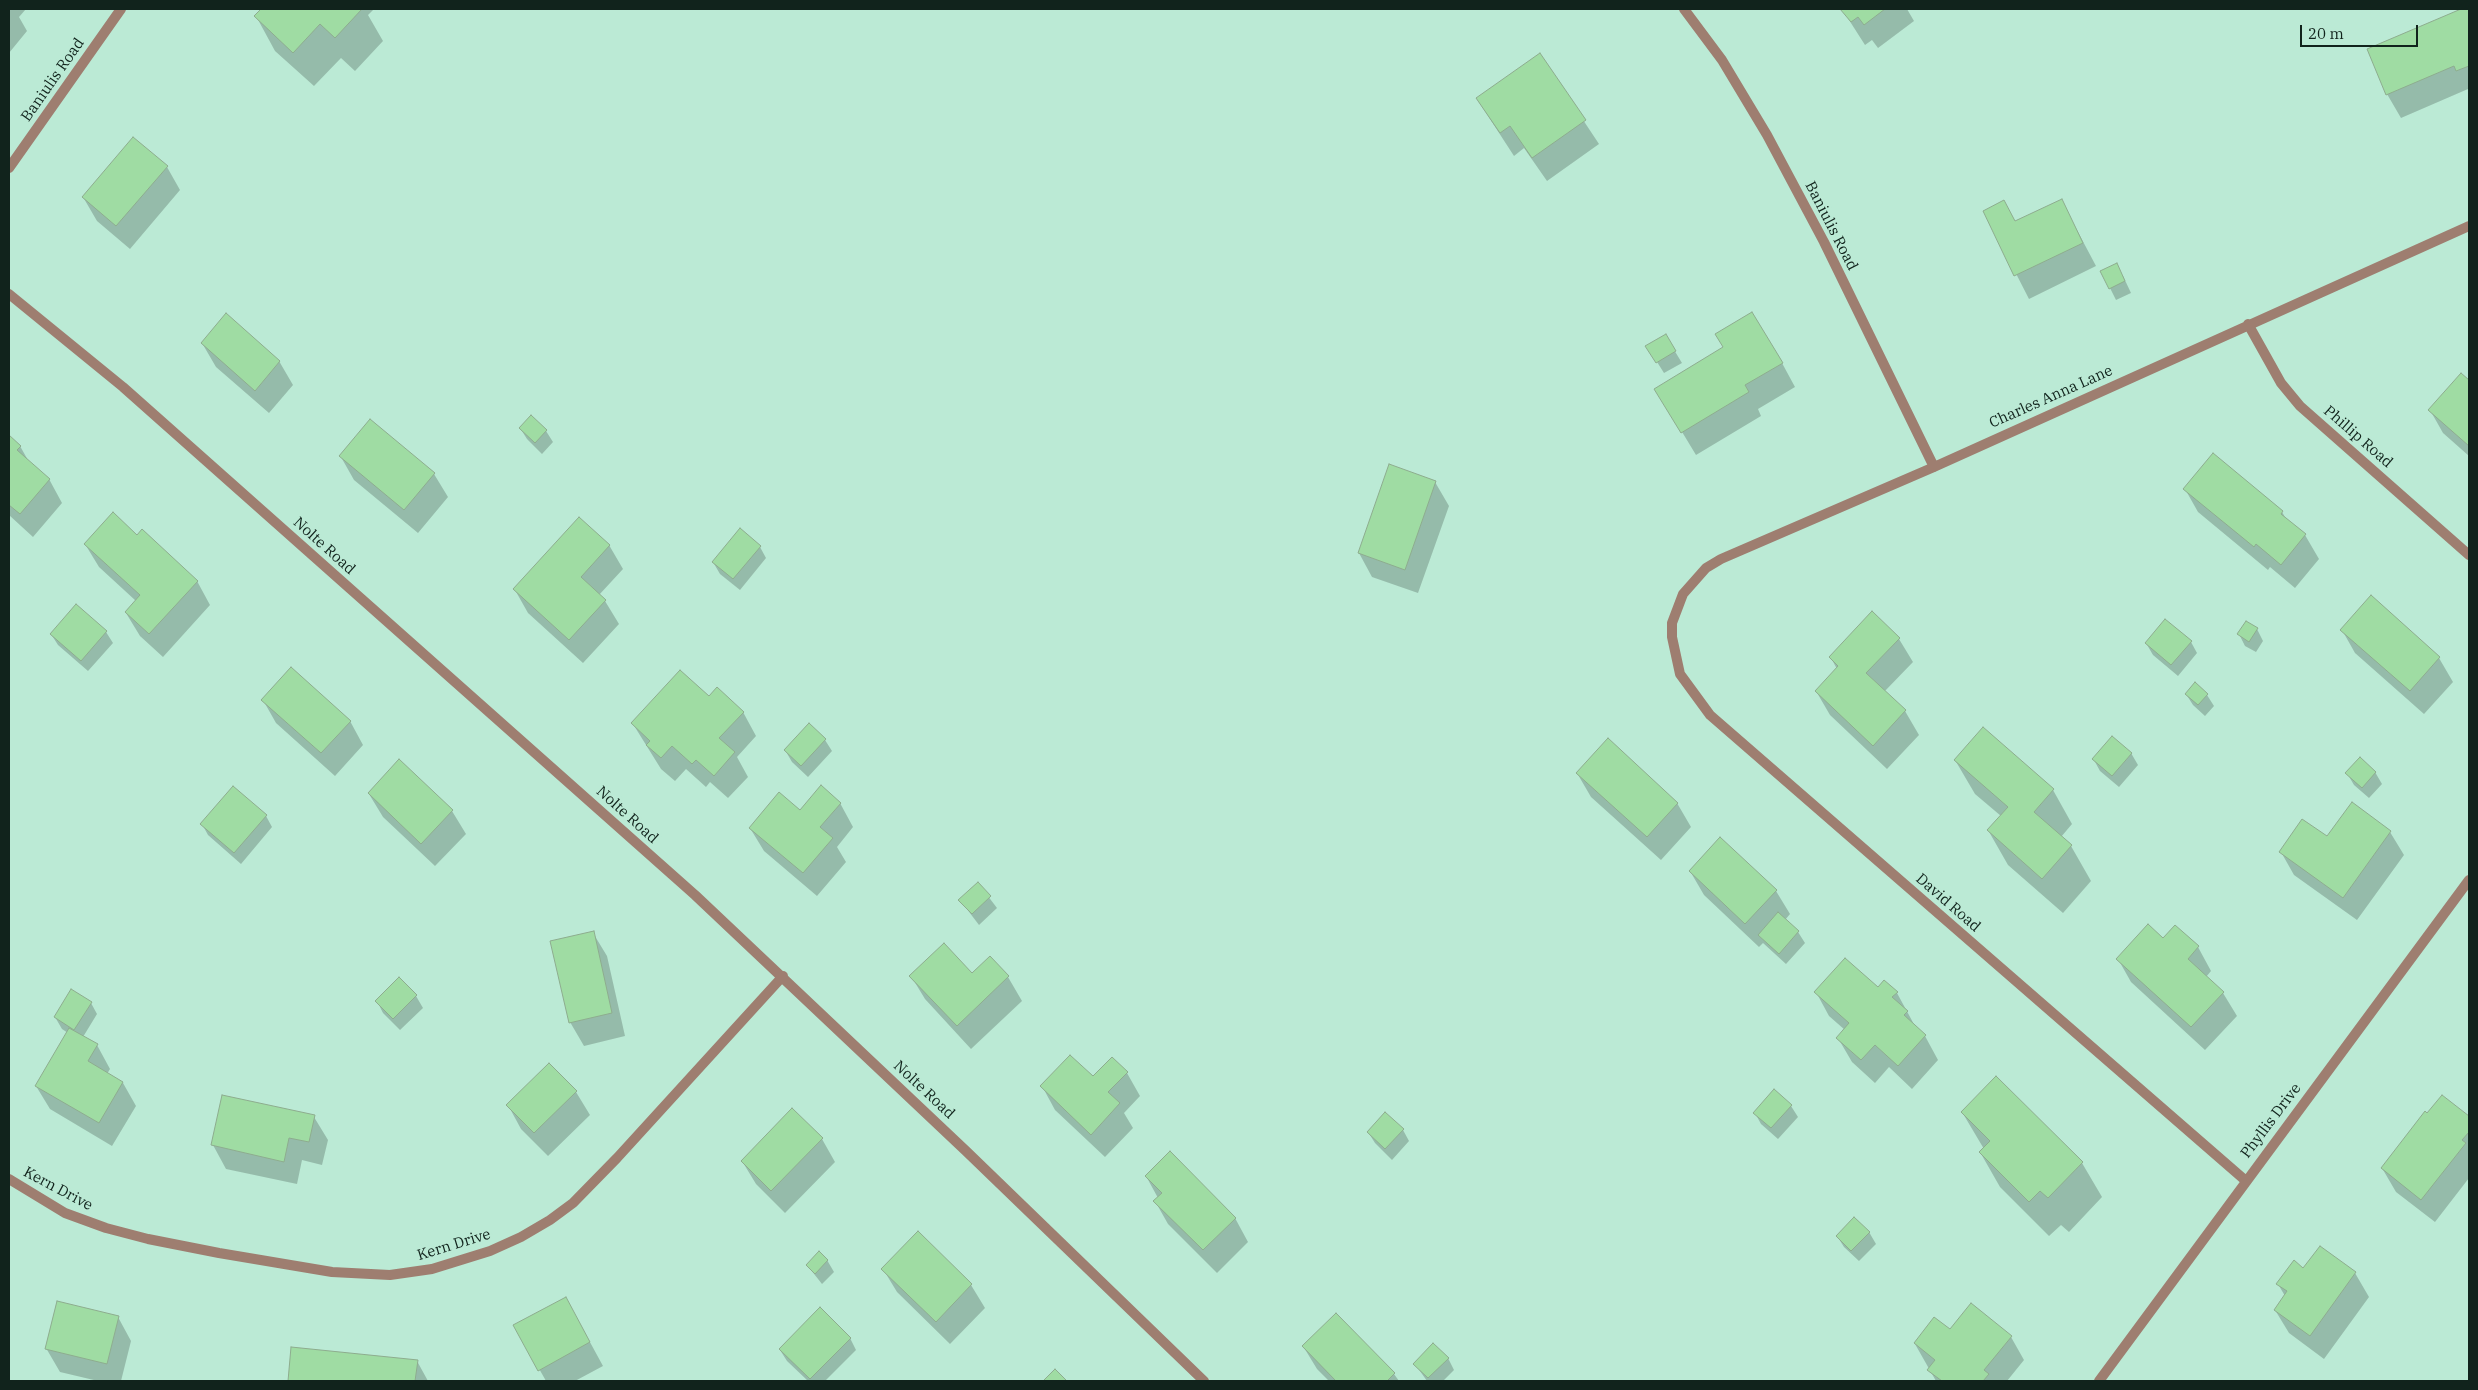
<!DOCTYPE html>
<html>
<head>
<meta charset="utf-8">
<style>
	body { margin:0 }
	#map { position:relative; width:2478px; height:1390px; overflow:hidden; background:#bbead5; font-family:"IBM Plex Serif",serif }
	canvas { display:block }
	.frame { position:absolute; inset:0; border:10px solid #11231c; pointer-events:none }
	.scale { position:absolute; left:2300px; top:25px; width:118px; height:22px; box-sizing:border-box; border:2px solid #11231c; border-top:0; padding-left:6px; font-size:15px; line-height:18px; white-space:nowrap; color:#11231c; -webkit-text-stroke:4px #bbead5; paint-order:stroke }
</style>
</head>
<body>
<div id="map">
<canvas width="2478" height="1390"></canvas>
<div class="frame"></div>
<div class="scale">20 m</div>
</div>
<script>
const context = document.querySelector('canvas').getContext('2d');
context.lineJoin = 'round';
function fillPath(path, color) {
  context.fillStyle = color;
  context.fill(path, 'evenodd');
}
function shape(rows) {
  const path = new Path2D();
  for (const r of rows) {
    path.moveTo(r[0], r[1]);
    for (let i = 2; i < r.length; i += 2) path.lineTo(r[i], r[i + 1]);
  }
  return path;
}
function trace(path, color, width, dash) {
  context.strokeStyle = color;
  context.lineWidth = width;
  context.lineCap = dash ? 'butt' : 'round';
  context.setLineDash(dash || []);
  context.stroke(path);
}
function label(font, color, halo, rows, align = 'center') {
  context.font = font + ' "IBM Plex Serif",serif';
  context.lineWidth = 5;
  context.setLineDash([]);
  context.textBaseline = 'middle';
  context.strokeStyle = halo;
  context.fillStyle = color;
  for (const [text, x, y, turn = 0] of rows) {
    context.save();
    context.translate(x, y);
    context.rotate((+turn || 0) * Math.PI / 180);
    context.textAlign = isNaN(turn) ? turn : align;
    if (halo) context.strokeText(text, 0, 0);
    context.fillText(text, 0, 0);
    context.restore();
  }
}
fillPath(shape([
	[9,9,26,9,19,17,27,31,9,53],
	[262,9,374,9,368,15,383,41,355,71,341,58,314,86,275,51,256,16],
	[1842,9,1907,9,1914,21,1878,48,1872,40,1865,45],
	[2464,9,2469,9,2469,92,2468,89,2401,118,2387,94,2368,50],
	[1540,55,1599,144,1547,181,1524,148,1514,156,1477,99],
	[167,167,180,190,130,249,97,221,83,197],
	[2061,200,2096,266,2029,299,1984,211,2016,222],
	[2102,272,2123,276,2131,293,2116,300],
	[1665,335,1682,363,1664,373,1647,346],
	[202,343,279,361,293,385,269,413,216,367],
	[1782,363,1795,387,1758,409,1761,416,1696,455,1670,412],
	[2461,375,2469,382,2469,456,2443,433,2430,410],
	[520,428,546,431,553,442,542,454,527,439],
	[9,437,20,446,29,462,49,479,62,503,33,537,9,515],
	[2213,455,2282,512,2288,522,2305,535,2319,559,2295,588,2270,567,2268,570,2198,512,2185,489],
	[341,457,434,474,448,497,418,533,354,480],
	[1435,482,1449,506,1418,593,1372,577,1359,553],
	[137,536,197,581,210,605,163,657,140,636,126,613,136,601,99,567,85,544],
	[609,545,623,569,599,595,605,601,619,624,583,663,528,613,515,590],
	[760,547,766,558,740,590,720,574,713,562],
	[2371,597,2439,658,2453,682,2424,714,2355,653,2342,630],
	[2257,629,2263,641,2256,652,2245,646,2239,634],
	[106,632,113,643,88,671,58,645,51,634],
	[1899,639,1913,662,1884,692,1905,711,1919,735,1887,769,1830,715,1816,691,1837,669,1831,658],
	[2191,642,2197,653,2178,676,2153,655,2146,643],
	[2186,694,2207,695,2214,706,2205,716,2193,705],
	[709,698,743,712,756,736,737,757,748,777,728,798,710,782,706,787,686,769,675,781,661,769,633,724],
	[263,700,350,721,363,745,335,776,276,723],
	[825,740,832,751,808,777,792,762,785,750],
	[2131,753,2138,765,2119,787,2100,771,2094,760],
	[1955,760,2053,790,2072,824,2061,837,2071,846,2091,881,2063,913,2008,865,1988,830,2001,816,1975,794],
	[2375,772,2382,784,2369,798,2354,785,2347,773],
	[1577,773,1677,803,1691,827,1661,860,1591,797],
	[369,794,452,811,466,834,435,866,383,817],
	[840,803,853,827,837,847,846,862,817,896,764,851,750,828,801,812],
	[266,816,272,827,241,864,208,835,202,824],
	[2390,832,2404,855,2357,920,2294,875,2281,852,2327,838],
	[1690,871,1776,891,1790,914,1785,920,1798,932,1805,943,1786,964,1763,943,1759,947,1704,895],
	[978,883,997,908,979,925,960,900],
	[593,933,607,956,625,1036,584,1046,570,1022],
	[2163,939,2198,947,2211,971,2206,977,2223,993,2237,1016,2205,1050,2131,982,2118,959],
	[990,957,1008,977,1022,1001,971,1049,925,999,911,976,972,975],
	[399,979,416,996,423,1008,400,1030,383,1013,377,1001],
	[1878,989,1897,993,1916,1028,1925,1036,1938,1060,1912,1089,1889,1067,1875,1083,1852,1062,1838,1038,1845,1030,1829,1016,1816,992],
	[91,1003,97,1014,83,1037,97,1045,110,1069,107,1074,123,1083,136,1106,112,1146,50,1109,36,1086,68,1033,62,1029,55,1017],
	[1127,1073,1140,1096,1124,1113,1133,1128,1105,1157,1055,1110,1042,1086],
	[1996,1078,2082,1163,2102,1197,2069,1232,2061,1225,2049,1236,2000,1187,1980,1152,1984,1149,1962,1112],
	[576,1092,590,1115,548,1156,521,1129,508,1105],
	[2442,1097,2469,1118,2469,1178,2435,1222,2396,1192,2382,1168],
	[1791,1106,1798,1117,1778,1139,1761,1124,1755,1113],
	[314,1117,328,1140,322,1165,302,1160,297,1184,226,1169,213,1145],
	[1403,1130,1409,1141,1392,1160,1375,1143,1368,1132],
	[822,1139,835,1162,785,1213,756,1184,742,1161],
	[1146,1176,1235,1218,1248,1242,1217,1273,1168,1224,1155,1201,1158,1198],
	[1869,1232,1876,1244,1859,1261,1844,1247,1837,1236],
	[2320,1248,2355,1273,2369,1297,2324,1359,2289,1333,2275,1310,2285,1296,2278,1284,2304,1269],
	[827,1260,834,1272,822,1284,807,1265],
	[883,1269,971,1285,985,1308,950,1344,897,1292],
	[1336,1315,1394,1374,1399,1381,1329,1381,1317,1369,1303,1346],
	[118,1317,131,1341,121,1381,98,1381,60,1372,46,1348],
	[579,1322,603,1366,575,1381,546,1381,515,1326],
	[1950,1331,2011,1337,2024,1360,2007,1381,1936,1381,1915,1344],
	[850,1338,856,1350,825,1381,808,1381,787,1361,780,1350],
	[292,1348,417,1361,428,1381,290,1381],
	[1448,1358,1454,1370,1443,1381,1427,1381,1415,1364]
]), '#0003');
const building = shape([
	[261,9,362,9,335,38,320,24,293,53,254,16,261,9],
	[1840,9,1885,9,1864,25,1858,17,1851,22,1840,9],
	[2461,9,2469,9,2469,66,2456,71,2454,66,2386,95,2367,49,2461,9],
	[1540,53,1586,120,1532,158,1510,126,1500,133,1476,98,1540,53],
	[133,137,168,166,116,226,82,197,133,137],
	[2062,199,2083,243,2014,276,1983,211,2004,200,2015,221,2062,199],
	[2117,263,2125,281,2109,289,2100,271,2117,263],
	[1752,312,1783,363,1745,385,1749,392,1681,433,1654,389,1723,347,1715,334,1752,312],
	[226,313,280,361,255,391,201,343,226,313],
	[1666,334,1676,351,1656,363,1645,346,1666,334],
	[2461,373,2469,380,2469,446,2428,410,2461,373],
	[531,415,547,430,535,443,519,428,531,415],
	[370,419,435,473,404,510,339,456,370,419],
	[9,435,21,446,17,450,50,479,20,514,9,505,9,435],
	[2213,453,2283,511,2281,514,2306,534,2281,565,2256,544,2254,547,2183,489,2213,453],
	[1389,464,1436,481,1405,570,1358,553,1389,464],
	[113,512,137,535,142,529,198,581,149,634,125,612,140,595,84,544,113,512],
	[579,517,610,545,581,577,606,600,569,640,513,589,579,517],
	[740,528,761,546,733,579,712,562,740,528],
	[2371,595,2440,657,2410,691,2340,630,2371,595],
	[76,604,107,631,81,661,50,634,76,604],
	[1872,611,1900,638,1866,673,1906,710,1873,746,1815,691,1838,666,1829,657,1872,611],
	[2165,619,2192,641,2171,665,2145,643,2165,619],
	[2246,621,2258,628,2249,642,2237,634,2246,621],
	[291,667,351,721,321,753,261,700,291,667],
	[680,670,709,696,717,687,744,712,719,738,735,752,714,776,696,760,692,764,672,746,661,758,646,745,650,741,631,723,680,670],
	[2195,682,2208,694,2198,705,2185,694,2195,682],
	[809,723,826,739,801,766,784,750,809,723],
	[1983,727,2054,789,2034,812,2072,845,2042,879,1987,830,2008,807,1954,760,1983,727],
	[2112,736,2132,753,2112,776,2092,759,2112,736],
	[1608,738,1678,803,1647,837,1576,773,1608,738],
	[2360,757,2376,772,2362,788,2345,773,2360,757],
	[399,759,453,810,421,844,368,793,399,759],
	[821,785,841,803,820,827,833,838,803,873,749,828,779,792,800,810,821,785],
	[233,786,267,815,234,853,200,824,233,786],
	[2352,802,2391,831,2343,898,2279,852,2302,819,2327,836,2352,802],
	[1720,837,1777,890,1745,924,1689,871,1720,837],
	[978,882,991,896,972,914,958,900,978,882],
	[1778,912,1799,931,1779,954,1758,935,1778,912],
	[2148,924,2163,938,2175,925,2199,946,2188,959,2224,992,2191,1027,2116,959,2148,924],
	[594,931,612,1013,569,1023,550,941,594,931],
	[944,943,972,973,990,956,1009,976,957,1026,909,976,944,943],
	[1845,958,1878,987,1884,980,1898,992,1892,997,1908,1011,1904,1015,1926,1035,1898,1066,1875,1045,1861,1060,1836,1038,1849,1023,1814,992,1845,958],
	[399,977,417,995,393,1019,375,1001,399,977],
	[71,989,92,1002,74,1030,54,1017,71,989],
	[69,1028,98,1044,88,1061,123,1082,99,1123,35,1086,69,1028],
	[1070,1055,1093,1076,1112,1057,1128,1072,1108,1092,1120,1103,1091,1135,1040,1086,1070,1055],
	[549,1063,577,1091,534,1133,506,1105,549,1063],
	[1996,1076,2083,1162,2048,1198,2040,1191,2029,1202,1979,1152,1990,1141,1961,1112,1996,1076],
	[1774,1089,1792,1105,1771,1128,1753,1113,1774,1089],
	[222,1095,315,1115,309,1142,289,1138,284,1162,211,1145,222,1095],
	[2442,1095,2469,1116,2469,1132,2462,1140,2466,1143,2421,1200,2381,1168,2425,1111,2427,1113,2442,1095],
	[792,1108,823,1138,771,1191,741,1161,792,1108],
	[1385,1112,1404,1129,1385,1149,1367,1132,1385,1112],
	[1170,1151,1236,1218,1203,1250,1153,1201,1162,1193,1145,1176,1170,1151],
	[1854,1217,1870,1232,1851,1251,1836,1236,1854,1217],
	[918,1231,972,1284,936,1322,881,1269,918,1231],
	[2320,1246,2356,1272,2310,1336,2274,1310,2287,1291,2276,1284,2294,1260,2303,1268,2320,1246],
	[819,1251,828,1260,815,1274,806,1265,819,1251],
	[566,1297,590,1342,538,1371,513,1325,566,1297],
	[57,1301,119,1316,107,1364,45,1349,57,1301],
	[1971,1303,2012,1336,1984,1370,1989,1374,1983,1381,1942,1381,1927,1370,1935,1360,1914,1343,1934,1317,1950,1329,1971,1303],
	[820,1307,851,1338,810,1379,779,1349,820,1307],
	[1336,1313,1395,1373,1387,1381,1336,1381,1302,1346,1336,1313],
	[1433,1343,1449,1358,1428,1378,1413,1364,1433,1343],
	[291,1347,418,1360,415,1381,288,1381,291,1347],
	[1055,1369,1067,1381,1043,1381,1055,1369]
]);
fillPath(building, '#9fdca3');
trace(building, '#8dac8e', 1);
trace(shape([
	[1684,9,1722,60,1767,135,1824,242,1934,467],
	[9,168,121,9],
	[9,294,123,387,695,895,966,1151,1204,1381],
	[2248,324,2281,383,2300,406,2469,555],
	[9,1179,65,1213,106,1228,148,1239,219,1253,332,1272,390,1275,432,1269,490,1251,521,1237,550,1220,573,1203,617,1158,783,976],
	[2246,1181,1710,715,1680,674,1672,637,1672,623,1683,594,1706,568,1721,559,1934,467,2469,226],
	[2099,1381,2469,880]
]), '#9e7e70', 10);
label('15px', '#11231c', '#bbead5', [
	["Baniulis Road",53,80,-55],
	["Baniulis Road",1831,226,63],
	["Charles Anna Lane",2051,397,-24],
	["Phillip Road",2358,437,41],
	["Nolte Road",324,546,42],
	["Nolte Road",627,815,42],
	["David Road",1948,903,41],
	["Nolte Road",924,1090,43],
	["Phyllis Drive",2271,1121,-53],
	["Kern Drive",58,1189,28],
	["Kern Drive",454,1245,-17]
]);
</script>
</body>
</html>
